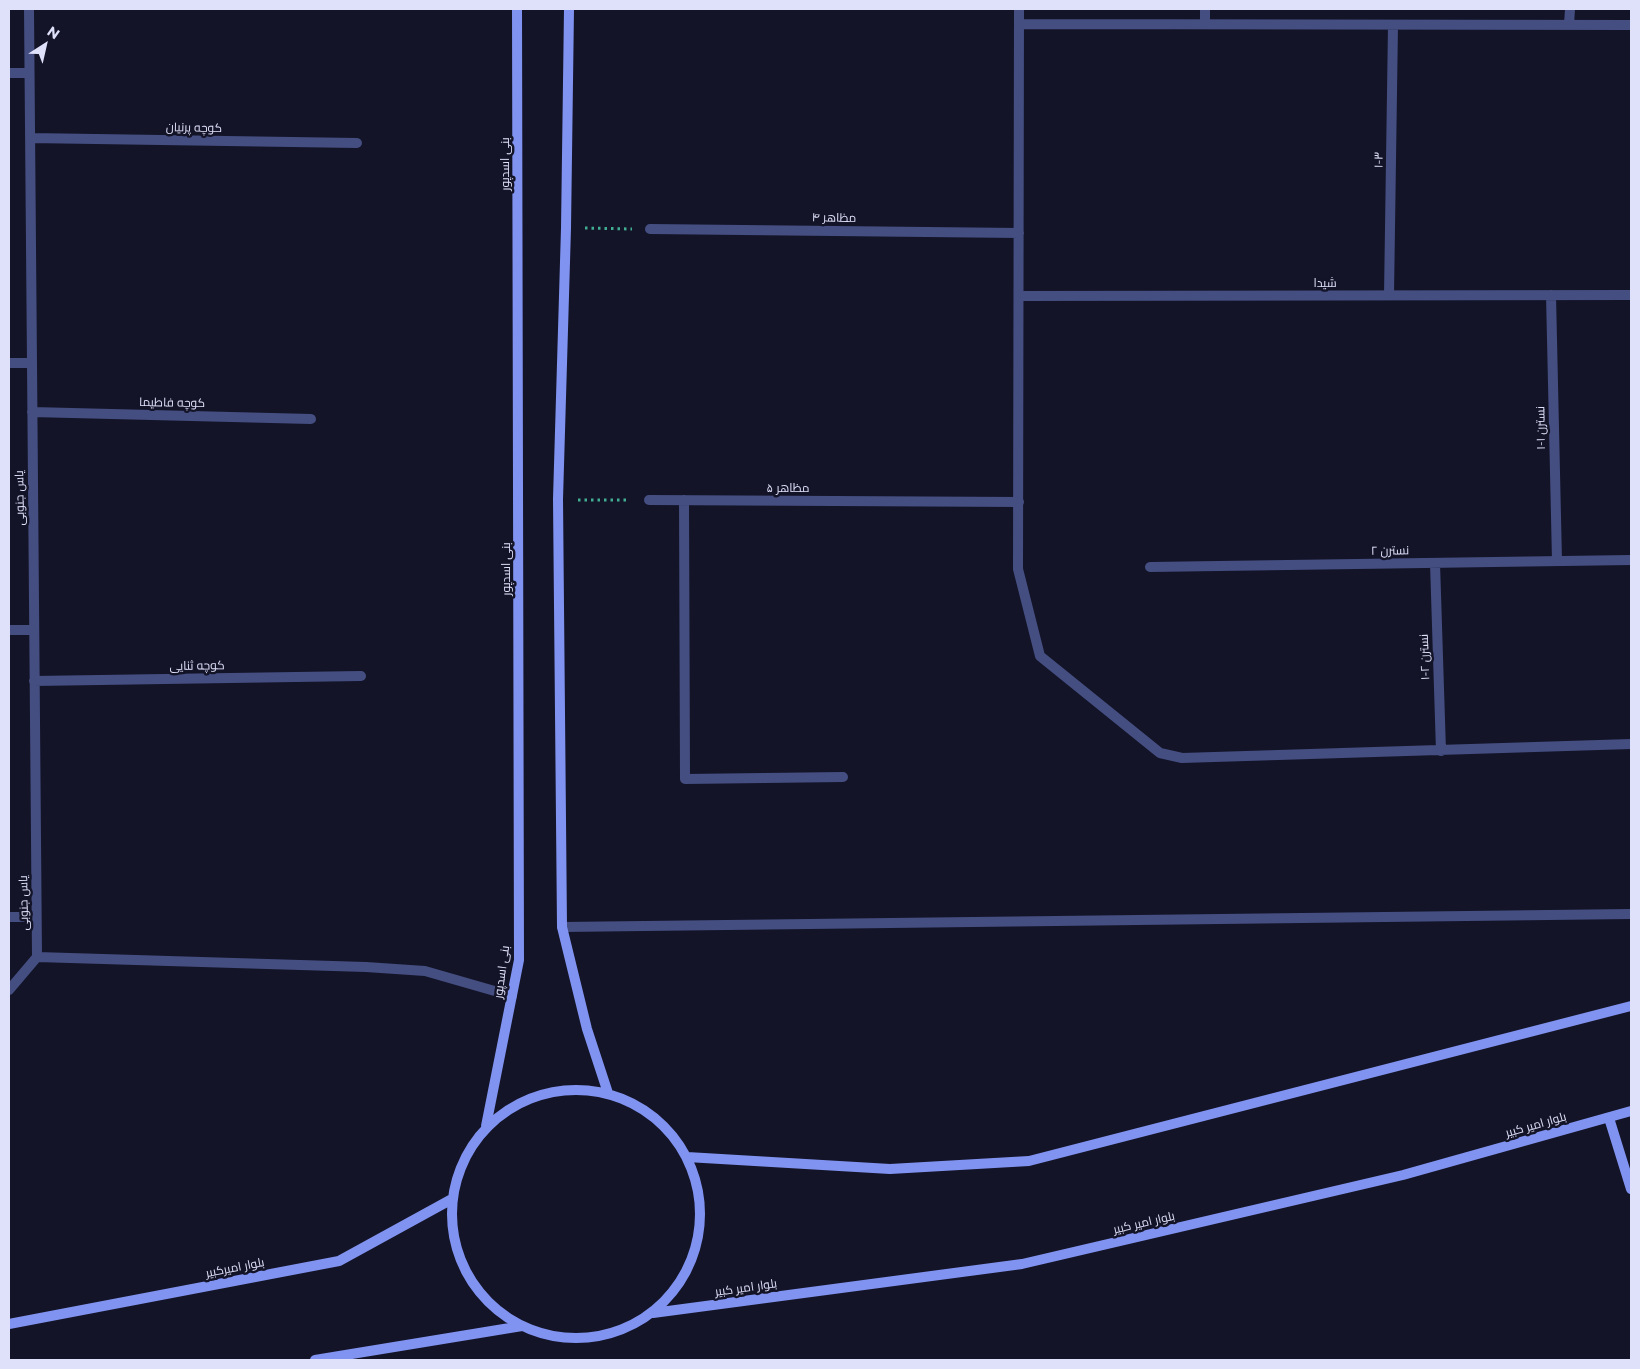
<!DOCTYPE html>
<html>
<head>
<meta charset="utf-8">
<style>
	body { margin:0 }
	#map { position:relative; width:1640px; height:1369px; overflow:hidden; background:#141428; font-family:Montserrat,sans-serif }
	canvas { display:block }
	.frame { position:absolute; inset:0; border:10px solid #dfe1fb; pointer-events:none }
	.north { position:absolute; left:20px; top:20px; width:50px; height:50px; -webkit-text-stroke:4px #141428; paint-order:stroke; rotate:35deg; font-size:14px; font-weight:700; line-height:20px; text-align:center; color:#dfe1fb }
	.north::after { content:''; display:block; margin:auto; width:18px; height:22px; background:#dfe1fb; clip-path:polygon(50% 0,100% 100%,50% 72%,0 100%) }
</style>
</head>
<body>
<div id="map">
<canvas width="1640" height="1369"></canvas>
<div class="frame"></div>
<div class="north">N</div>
</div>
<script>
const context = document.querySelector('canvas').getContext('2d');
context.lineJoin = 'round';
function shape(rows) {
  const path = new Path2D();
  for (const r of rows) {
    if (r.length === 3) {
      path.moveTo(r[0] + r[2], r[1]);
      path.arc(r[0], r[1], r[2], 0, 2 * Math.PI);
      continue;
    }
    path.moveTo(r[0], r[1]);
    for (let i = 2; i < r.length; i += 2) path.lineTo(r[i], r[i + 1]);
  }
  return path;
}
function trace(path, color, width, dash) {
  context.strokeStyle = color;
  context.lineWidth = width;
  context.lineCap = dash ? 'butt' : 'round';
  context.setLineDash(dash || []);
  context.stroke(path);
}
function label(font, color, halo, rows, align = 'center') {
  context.font = font + ' Montserrat,Cairo,sans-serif';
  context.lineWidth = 5;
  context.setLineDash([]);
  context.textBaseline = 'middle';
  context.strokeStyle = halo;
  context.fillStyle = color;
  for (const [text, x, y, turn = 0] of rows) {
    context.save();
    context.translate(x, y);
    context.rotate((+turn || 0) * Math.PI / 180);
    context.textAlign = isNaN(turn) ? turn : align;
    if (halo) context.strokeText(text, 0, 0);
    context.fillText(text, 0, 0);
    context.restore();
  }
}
trace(shape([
	[585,228,632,229],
	[578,500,630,500]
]), '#40ae93', 3, [2.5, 4]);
trace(shape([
	[29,9,37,957],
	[1019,9,1018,569,1040,656,1160,753,1182,758,1631,744],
	[1019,24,1631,25],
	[1205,24,1205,9],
	[1569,25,1570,9],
	[9,73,29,73],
	[30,138,357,143],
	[650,229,1019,233],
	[1389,295,1393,25],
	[1551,295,1557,561],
	[1019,296,1631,295],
	[9,363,32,363],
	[32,412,311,419],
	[649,500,1019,502],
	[684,500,685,779,843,777],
	[1435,563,1441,751],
	[1150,567,1631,560],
	[9,630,34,630],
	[34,681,361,676],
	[9,917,36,917],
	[562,927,1631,914],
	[37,957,366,967,425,971,512,996],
	[9,990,37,957]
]), '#444e81', 10);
trace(shape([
	[569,9,566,228,558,499,562,927,587,1029,608,1093],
	[576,1214,124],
	[1609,1118,1631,1189],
	[486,1126,519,960,517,9],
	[687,1157,890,1169,1029,1161,1631,1006],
	[653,1313,1022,1264,1403,1175,1631,1111],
	[9,1324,339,1261,452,1199],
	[315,1360,522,1326]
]), '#8193f0', 10);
label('12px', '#dfe1fb', '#141428', [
	["کوچه پرنیان",194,128,1],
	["۱-۳",1379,160,-89],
	["بنی اسدپور",505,164,-90],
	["مظاهر ۴",834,218,1],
	["شیدا",1325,283],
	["کوچه فاطیما",172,403,1],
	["نسترن ۱-۱",1541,428,-91],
	["مظاهر ۵",788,488],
	["یاس جنوبی",20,498,-91],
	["نسترن ۲",1390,551,-1],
	["بنی اسدپور",506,569,-90],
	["نسترن ۲-۱",1425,657,-92],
	["کوچه ثنایی",197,666,-1],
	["یاس جنوبی",24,903,-91],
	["بنی اسدپور",502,972,-82],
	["بلوار امیر کبیر",1536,1125,-16],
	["بلوار امیر کبیر",1144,1223,-13],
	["بلوار امیرکبیر",235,1268,-11],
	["بلوار امیر کبیر",746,1288,-8]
]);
</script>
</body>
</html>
